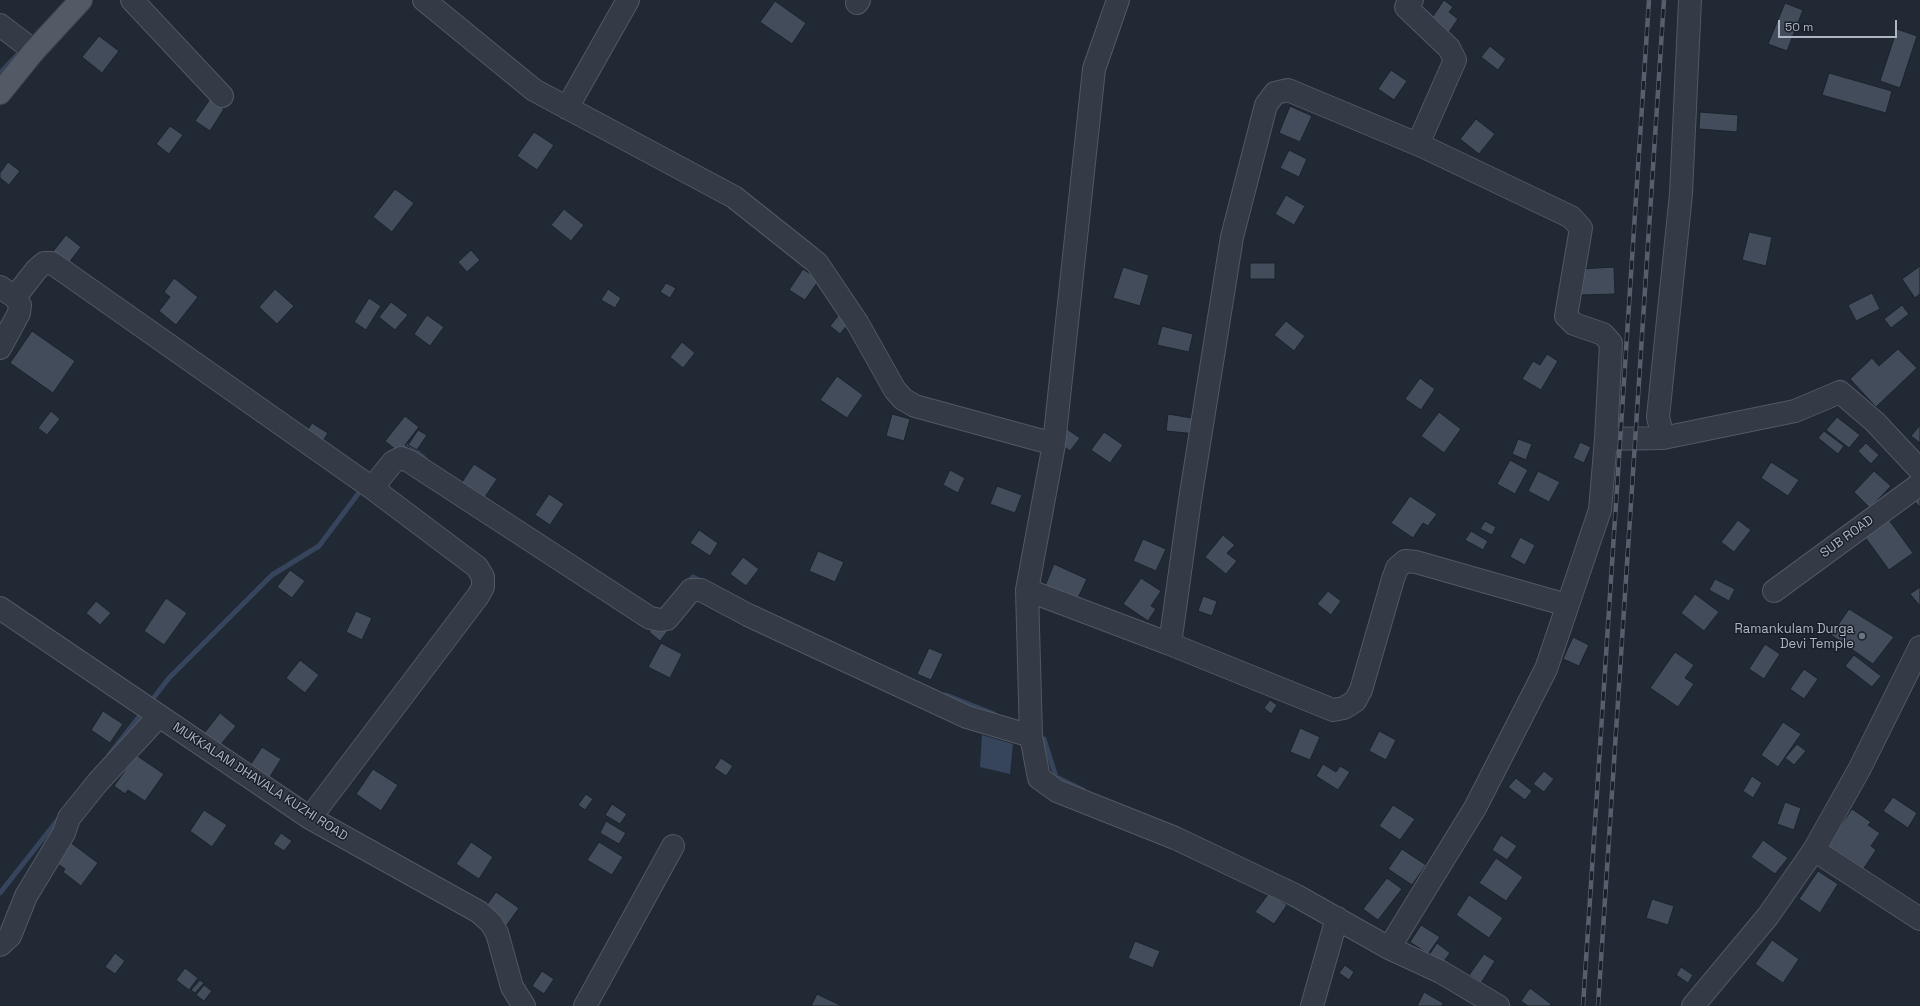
<!DOCTYPE html>
<html>
<head>
<meta charset="utf-8">
<style>
	body { margin:0 }
	#map { position:relative; width:1920px; height:1006px; overflow:hidden; background:#212935; font-family:"Space Grotesk",sans-serif }
	canvas { display:block }
	.scale { position:absolute; left:1778px; top:20px; width:119px; height:18px; box-sizing:border-box; border:2px solid #afb6c3; border-top:0; padding-left:5px; font-size:12px; line-height:14px; white-space:nowrap; color:#afb6c3; -webkit-text-stroke:3px #1a202a; paint-order:stroke }
</style>
</head>
<body>
<div id="map">
<canvas width="1920" height="1006"></canvas>
<div class="scale">50 m</div>
</div>
<script>
const context = document.querySelector('canvas').getContext('2d');
context.lineJoin = 'round';
function fillPath(path, color) {
  context.fillStyle = color;
  context.fill(path, 'evenodd');
}
function shape(rows) {
  const path = new Path2D();
  for (const r of rows) {
    path.moveTo(r[0], r[1]);
    for (let i = 2; i < r.length; i += 2) path.lineTo(r[i], r[i + 1]);
  }
  return path;
}
function trace(path, color, width, dash) {
  context.strokeStyle = color;
  context.lineWidth = width;
  context.lineCap = dash ? 'butt' : 'round';
  context.setLineDash(dash || []);
  context.stroke(path);
}
function label(font, color, halo, rows, align = 'center') {
  context.font = font + ' "Space Grotesk",sans-serif';
  context.lineWidth = 3;
  context.setLineDash([]);
  context.textBaseline = 'middle';
  context.strokeStyle = halo;
  context.fillStyle = color;
  for (const [text, x, y, turn = 0] of rows) {
    context.save();
    context.translate(x, y);
    context.rotate((+turn || 0) * Math.PI / 180);
    context.textAlign = isNaN(turn) ? turn : align;
    if (halo) context.strokeText(text, 0, 0);
    context.fillText(text, 0, 0);
    context.restore();
  }
}
fillPath(shape([
	[982,735,1013,744,1010,774,980,767]
]), '#36445c');
trace(shape([
	[0,73,20,52],
	[402,450,409,446,425,459],
	[687,584,693,577,701,581],
	[946,695,994,714],
	[155,696,169,678,272,575,319,546,358,494],
	[1044,739,1056,777,1083,790],
	[109,755,138,718],
	[0,893,60,817]
]), '#36445c', 5);
const building = shape([
	[1444,0,1453,7,1449,12,1458,19,1449,32,1431,19,1444,0],
	[775,1,806,23,792,44,760,22,775,1],
	[1785,3,1803,10,1787,51,1768,44,1785,3],
	[1897,29,1917,36,1900,88,1880,81,1897,29],
	[99,36,119,51,102,73,82,57,99,36],
	[1490,46,1506,59,1498,70,1481,57,1490,46],
	[1391,70,1407,81,1394,100,1378,89,1391,70],
	[1829,73,1892,91,1886,113,1822,95,1829,73],
	[210,99,224,109,210,131,195,121,210,99],
	[1290,106,1312,116,1300,142,1279,133,1290,106],
	[1700,112,1738,115,1737,132,1699,129,1700,112],
	[1476,119,1495,134,1479,154,1460,139,1476,119],
	[170,126,183,135,169,154,156,144,170,126],
	[534,132,554,145,537,170,517,156,534,132],
	[1289,150,1307,159,1299,177,1280,168,1289,150],
	[8,162,20,171,9,185,0,178,0,173,8,162],
	[395,189,414,203,392,232,373,217,395,189],
	[1286,195,1305,206,1294,225,1275,214,1286,195],
	[564,209,584,225,571,241,551,225,564,209],
	[1749,232,1772,237,1766,266,1742,260,1749,232],
	[66,235,81,247,59,276,43,264,66,235],
	[471,250,480,260,467,272,458,262,471,250],
	[1250,263,1275,263,1275,279,1250,279,1250,263],
	[1920,266,1920,294,1915,298,1902,279,1920,266],
	[1123,267,1149,275,1140,306,1113,298,1123,267],
	[1614,267,1615,294,1581,295,1580,269,1614,267],
	[803,269,819,280,805,300,789,290,803,269],
	[174,278,198,297,176,325,159,311,170,297,164,292,174,278],
	[666,283,676,288,670,298,660,292,666,283],
	[275,289,294,306,277,324,259,307,275,289],
	[608,289,621,298,615,308,601,300,608,289],
	[1872,293,1880,309,1856,321,1848,305,1872,293],
	[369,298,381,306,366,330,354,322,369,298],
	[391,302,408,315,395,330,379,317,391,302],
	[1902,305,1909,314,1891,328,1884,319,1902,305],
	[842,311,852,319,840,334,830,326,842,311],
	[427,315,444,327,430,346,414,334,427,315],
	[1286,321,1305,336,1294,351,1274,335,1286,321],
	[1162,326,1193,334,1189,352,1157,345,1162,326],
	[32,331,75,361,53,393,10,363,32,331],
	[682,342,695,353,683,368,670,357,682,342],
	[1898,349,1917,368,1876,407,1850,379,1872,358,1879,366,1898,349],
	[1547,354,1558,361,1541,390,1522,379,1533,361,1540,365,1547,354],
	[837,376,863,395,847,418,820,400,837,376],
	[1420,378,1435,389,1421,410,1405,399,1420,378],
	[51,411,60,419,47,435,38,428,51,411],
	[1439,412,1461,429,1444,453,1421,436,1439,412],
	[892,414,910,419,904,441,886,436,892,414],
	[1168,414,1198,419,1196,434,1166,431,1168,414],
	[405,416,419,427,405,445,416,453,410,461,385,441,405,416],
	[1837,417,1860,435,1849,448,1826,430,1837,417],
	[312,423,328,433,318,449,302,439,312,423],
	[1920,425,1920,443,1911,436,1920,425],
	[1067,429,1080,438,1070,451,1058,442,1067,429],
	[418,430,427,435,417,450,408,445,418,430],
	[1824,431,1844,446,1838,454,1818,438,1824,431],
	[1104,432,1123,445,1110,463,1091,450,1104,432],
	[1518,439,1532,444,1526,460,1512,454,1518,439],
	[1580,442,1591,447,1584,463,1573,458,1580,442],
	[1866,443,1879,455,1871,464,1858,451,1866,443],
	[1510,460,1528,470,1515,494,1497,484,1510,460],
	[1771,462,1799,480,1788,496,1761,478,1771,462],
	[474,464,497,479,483,500,460,485,474,464],
	[950,470,965,478,958,493,943,485,950,470],
	[1538,471,1560,482,1549,502,1528,491,1538,471],
	[1874,471,1891,486,1870,508,1854,492,1874,471],
	[997,486,1022,495,1015,513,990,504,997,486],
	[549,494,564,504,550,525,535,515,549,494],
	[1920,494,1920,507,1913,500,1920,494],
	[1410,496,1437,514,1428,526,1423,523,1413,538,1391,523,1410,496],
	[1738,520,1751,530,1734,552,1721,542,1738,520],
	[1889,520,1913,553,1889,570,1865,537,1889,520],
	[1485,521,1496,527,1492,535,1480,529,1485,521],
	[699,530,718,543,710,556,690,543,699,530],
	[1471,531,1488,541,1483,550,1465,540,1471,531],
	[1223,535,1235,545,1227,553,1237,561,1226,574,1205,557,1223,535],
	[1520,537,1535,545,1525,565,1510,557,1520,537],
	[1143,539,1166,549,1156,571,1133,561,1143,539],
	[818,551,844,562,835,582,809,571,818,551],
	[743,557,759,569,746,586,730,574,743,557],
	[1054,564,1087,579,1077,600,1045,586,1054,564],
	[290,570,305,581,292,598,277,587,290,570],
	[1141,578,1161,591,1151,606,1156,609,1148,621,1123,604,1141,578],
	[1715,579,1735,589,1729,601,1709,590,1715,579],
	[1920,587,1920,606,1910,594,1920,587],
	[1328,591,1341,601,1331,615,1317,604,1328,591],
	[1695,594,1719,612,1704,631,1681,613,1695,594],
	[1203,596,1217,601,1212,616,1198,611,1203,596],
	[166,598,187,613,164,645,144,631,166,598],
	[96,601,111,613,100,625,86,613,96,601],
	[1849,609,1894,637,1873,664,1831,635,1849,609],
	[356,611,372,618,362,640,346,632,356,611],
	[659,620,670,628,660,641,649,632,659,620],
	[1573,637,1589,645,1579,666,1563,659,1573,637],
	[661,643,682,654,670,678,648,667,661,643],
	[1765,644,1780,654,1764,679,1749,669,1765,644],
	[929,648,943,654,931,680,917,674,929,648],
	[1675,652,1694,665,1685,678,1694,684,1678,707,1650,688,1675,652],
	[1854,655,1881,676,1872,687,1845,666,1854,655],
	[300,660,319,675,305,693,286,678,300,660],
	[1804,669,1818,679,1804,699,1790,689,1804,669],
	[1270,700,1277,705,1271,714,1264,708,1270,700],
	[103,711,123,724,110,743,91,730,103,711],
	[220,713,236,726,218,748,202,736,220,713],
	[1783,722,1801,734,1778,767,1761,755,1783,722],
	[1300,728,1320,737,1310,760,1290,752,1300,728],
	[1379,731,1396,740,1386,760,1369,751,1379,731],
	[1797,744,1806,751,1794,765,1785,758,1797,744],
	[262,747,281,759,268,780,249,767,262,747],
	[136,755,164,774,145,801,128,790,125,794,114,786,136,755],
	[721,758,733,766,726,776,714,768,721,758],
	[1323,764,1336,772,1340,766,1350,772,1338,790,1316,776,1323,764],
	[373,769,398,785,381,811,356,794,373,769],
	[1544,771,1554,779,1544,792,1533,784,1544,771],
	[1752,776,1762,783,1753,798,1743,791,1752,776],
	[1516,778,1532,791,1525,800,1508,787,1516,778],
	[586,794,593,799,585,810,578,805,586,794],
	[1893,797,1917,813,1908,828,1883,811,1893,797],
	[1785,802,1801,808,1794,830,1777,824,1785,802],
	[612,804,627,814,620,824,605,815,612,804],
	[1393,805,1415,819,1400,840,1379,826,1393,805],
	[1852,809,1871,822,1868,825,1880,833,1871,846,1876,850,1862,871,1826,847,1852,809],
	[204,810,227,825,212,847,190,831,204,810],
	[606,821,626,833,619,844,600,833,606,821],
	[281,833,292,841,284,851,273,844,281,833],
	[1501,835,1517,846,1507,860,1492,850,1501,835],
	[66,839,98,863,81,886,63,872,65,869,51,859,66,839],
	[1763,840,1788,858,1775,874,1751,857,1763,840],
	[471,842,493,857,479,879,456,864,471,842],
	[599,842,623,857,612,875,587,860,599,842],
	[1402,849,1426,865,1412,885,1388,869,1402,849],
	[1496,858,1523,877,1506,901,1479,883,1496,858],
	[1818,871,1838,884,1820,913,1799,899,1818,871],
	[1387,878,1402,889,1378,920,1363,909,1387,878],
	[496,892,519,908,499,936,476,920,496,892],
	[1269,893,1287,905,1274,924,1255,912,1269,893],
	[1469,895,1503,918,1489,938,1456,915,1469,895],
	[1652,899,1674,906,1668,925,1646,918,1652,899],
	[1421,925,1440,937,1428,954,1410,942,1421,925],
	[1772,940,1799,959,1783,983,1755,964,1772,940],
	[1135,941,1160,951,1153,968,1128,958,1135,941],
	[1437,943,1450,953,1441,965,1429,955,1437,943],
	[115,953,125,961,115,974,105,967,115,953],
	[1484,954,1495,961,1481,983,1469,975,1484,954],
	[1345,965,1354,972,1349,980,1339,973,1345,965],
	[1681,967,1693,975,1688,983,1676,975,1681,967],
	[185,968,198,978,189,990,176,980,185,968],
	[542,971,554,979,544,994,532,986,542,971],
	[200,980,204,983,195,993,191,990,200,980],
	[204,985,212,991,204,1001,196,995,204,985],
	[1530,988,1551,1004,1550,1006,1528,1006,1521,1001,1530,988],
	[1424,992,1443,1003,1442,1006,1417,1006,1424,992],
	[817,994,842,1006,811,1006,817,994]
]);
fillPath(building, '#424c5a');
trace(building, '#1c222d', 1);
const minor = shape([
	[132,0,222,96],
	[424,0,534,90,734,197,802,251,817,263,858,324,895,390,903,399,915,406,1054,444],
	[1118,0,1094,69,1054,444,1027,590,1031,736,1039,778,1057,791,1175,838,1295,895,1389,948,1441,972,1498,1006],
	[1412,0,1406,7,1449,48,1455,60,1422,135,1422,146,1571,217,1581,228,1566,316,1574,324,1603,334,1611,343,1606,439],
	[857,3,859,0],
	[0,25,34,51],
	[567,108,628,0],
	[0,287,15,297,20,305,19,313,0,348],
	[15,297,37,269,44,263,52,263,372,488,477,567,483,577,483,587,478,596,310,818],
	[1663,438,1658,417,1681,194,1690,0],
	[372,488,393,462,401,458,409,461,650,618,661,620,667,619,691,590,701,590,748,615,967,717,1031,736],
	[1027,590,1170,644,1333,710,1344,708,1355,701,1361,690,1393,579,1397,568,1405,561,1416,562,1567,605],
	[1774,591,1920,484],
	[0,608,310,818,479,912,491,923,497,933,512,987,524,1006],
	[1170,644,1190,500,1232,237,1266,105,1275,93,1288,90,1422,146],
	[1814,850,1920,919],
	[0,945,10,936,26,896,64,833,69,818,98,782,159,716],
	[1389,948,1475,808,1546,669,1600,510,1606,439,1663,438,1795,411,1840,392,1875,422,1920,470],
	[585,1006,673,846],
	[1312,1006,1337,918],
	[1693,1006,1768,916,1814,850,1860,768,1920,647]
]);
const major = shape([
	[0,93,34,51,81,0]
]);
trace(minor, '#525964', 24);
trace(major, '#3e4450', 24);
trace(minor, '#343b46', 22);
trace(major, '#525a66', 22);
const rail = shape([
	[1583,1006,1649,0],
	[1598,1006,1664,0]
]);
trace(rail, '#575f6d', 4.5);
trace(rail, '#1a202a', 3, [9]);
for (const [x, y, r, color] of [
	[1862,636,4,"#6b7280"]
]) {
  const dot = new Path2D();
  dot.arc(x, y, r, 0, 2 * Math.PI);
  context.fillStyle = color;
  context.fill(dot);
  trace(dot, '#1a202a', 1.5);
}
label('13px', '#afb6c3', '#1a202a', [
	["SUB ROAD",1847,537,-36],
	["MUKKALAM DHAVALA KUZHI ROAD",260,782,33]
]);
label('13px', '#afb6c3', '#1a202a', [
	["Ramankulam Durga",1854,629],
	["Devi Temple",1854,644]
], 'right');
</script>
</body>
</html>
